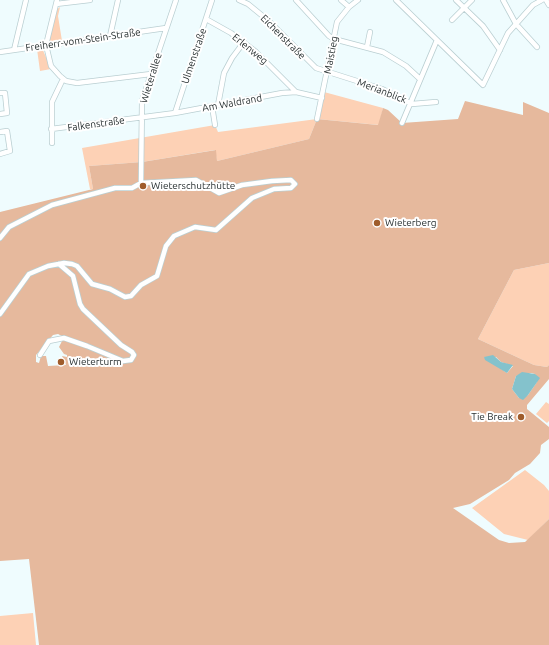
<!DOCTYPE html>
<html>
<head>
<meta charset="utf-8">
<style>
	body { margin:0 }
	canvas { display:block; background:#effcfe }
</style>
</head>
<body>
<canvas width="549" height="645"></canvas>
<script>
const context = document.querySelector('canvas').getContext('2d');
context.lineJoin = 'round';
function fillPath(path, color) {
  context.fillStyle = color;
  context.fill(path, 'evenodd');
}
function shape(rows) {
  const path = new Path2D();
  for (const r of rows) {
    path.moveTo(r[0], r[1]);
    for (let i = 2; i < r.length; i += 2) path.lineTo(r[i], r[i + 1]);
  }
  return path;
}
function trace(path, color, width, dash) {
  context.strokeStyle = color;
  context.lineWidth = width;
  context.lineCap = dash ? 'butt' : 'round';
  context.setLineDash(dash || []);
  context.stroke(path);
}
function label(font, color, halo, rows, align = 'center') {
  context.font = font + ' Ubuntu,sans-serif';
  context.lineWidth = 4;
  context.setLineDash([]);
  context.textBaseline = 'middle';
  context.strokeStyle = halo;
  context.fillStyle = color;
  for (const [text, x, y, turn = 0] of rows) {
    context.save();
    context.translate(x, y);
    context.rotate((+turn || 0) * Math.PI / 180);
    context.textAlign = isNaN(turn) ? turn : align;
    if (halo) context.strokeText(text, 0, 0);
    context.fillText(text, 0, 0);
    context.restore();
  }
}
fillPath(shape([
	[60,7,58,16,62,41,49,43,56,10],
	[42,48,51,69,40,71,37,49],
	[324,92,383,108,379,125,317,119,309,139,217,161,215,150,142,162,89,166,93,189,90,189,82,148,215,125,218,132,317,119],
	[549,263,549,365,547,367,534,365,478,339,514,270],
	[546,402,549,404,549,421,547,423,536,414],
	[525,470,544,485,549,491,549,519,528,540,504,534,472,508],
	[33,613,36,645,0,645,0,616]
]), '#fdd1b5');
fillPath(shape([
	[465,101,523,115,523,102,549,113,549,263,514,270,478,339,534,365,547,367,549,365,549,379,527,405,527,409,549,427,549,439,541,445,540,453,530,464,515,473,509,480,470,504,453,508,499,540,509,543,525,542,549,519,549,645,39,645,29,559,0,561,0,212,93,189,89,166,142,162,216,150,217,161,309,139,317,119,378,125,383,108,388,110,402,123,458,119],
	[58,334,64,337,59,347,64,354,67,355,67,357,62,356,66,365,48,366,46,356,41,356,39,363,36,362,36,355,53,335],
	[484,357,496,357,501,362,513,366,507,373],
	[531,373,535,374,537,382,528,395,519,398,512,389,516,376]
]), '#e6b99d');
fillPath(shape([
	[493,355,501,362,513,365,507,373,485,360,484,357],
	[522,372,535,374,540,378,528,395,523,400,519,398,512,389,516,376]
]), '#84c2cc');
const minor = shape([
	[57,0,46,45,51,66,60,76,66,81,77,83,151,74],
	[239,0,248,4,270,22,316,68,382,89,412,104,436,102],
	[296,0,329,36,334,39,383,52,406,66,420,79],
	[341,0,349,7],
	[396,0,483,85,508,33,533,5,542,0],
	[456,0,483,26,500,50],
	[503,0,516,24,537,47],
	[546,0,549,5],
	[56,4,90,0],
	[206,19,231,33,256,52,296,92],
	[452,20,472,0],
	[110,36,118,0],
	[367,47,370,32],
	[14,50,26,0],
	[0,52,166,28],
	[0,93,5,93,7,113,0,114],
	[218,105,224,73,232,58,244,42],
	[212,106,215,125],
	[175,113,212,0],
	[317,119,337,22,349,7,358,0],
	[402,123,437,40],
	[51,129,175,113,282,93,296,92,322,98],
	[0,132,7,131,10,151,0,154],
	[52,143,52,102,63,79],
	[141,183,142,101,176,0],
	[0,238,9,227,52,205,115,188,132,188,141,183,196,180,219,193,242,185,272,181,291,180,295,184,291,188,274,189,252,198,216,230,195,227,174,236,166,246,157,276,141,285,131,296,125,297,110,289,92,284,77,266,72,264,64,263,48,266,29,274,0,314],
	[40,355,49,341,64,338,87,346,123,361,131,360,134,355,132,352,121,345,83,309,80,304,73,276,59,264]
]);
trace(minor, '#bacfd2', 6);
trace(minor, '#fff', 4.5);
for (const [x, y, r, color] of [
	[143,186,4,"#9f5c2b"],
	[377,223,4,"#9f5c2b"],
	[61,362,4,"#9f5c2b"],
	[521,417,4,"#9f5c2b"]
]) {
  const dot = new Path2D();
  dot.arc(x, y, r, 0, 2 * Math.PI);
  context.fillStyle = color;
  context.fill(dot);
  trace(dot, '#fff', 1.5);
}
label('10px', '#283031', '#fff', [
	["Eichenstraße",283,37,45],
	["Freiherr-vom-Stein-Straße",83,40,-8],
	["Erlenweg",250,49,39],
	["Maistieg",331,55,-79],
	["Ulmenstraße",194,56,-71],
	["Wieterallee",151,78,-73],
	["Merianblick",382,91,21],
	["Am Waldrand",232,103,-10],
	["Falkenstraße",96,124,-8]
]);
label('10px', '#283031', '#fff', [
	["Wieterschutzhütte",151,186],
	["Wieterberg",385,223],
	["Wieterturm",69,362],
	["Tie Break",513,417,"right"]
], 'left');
</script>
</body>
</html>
